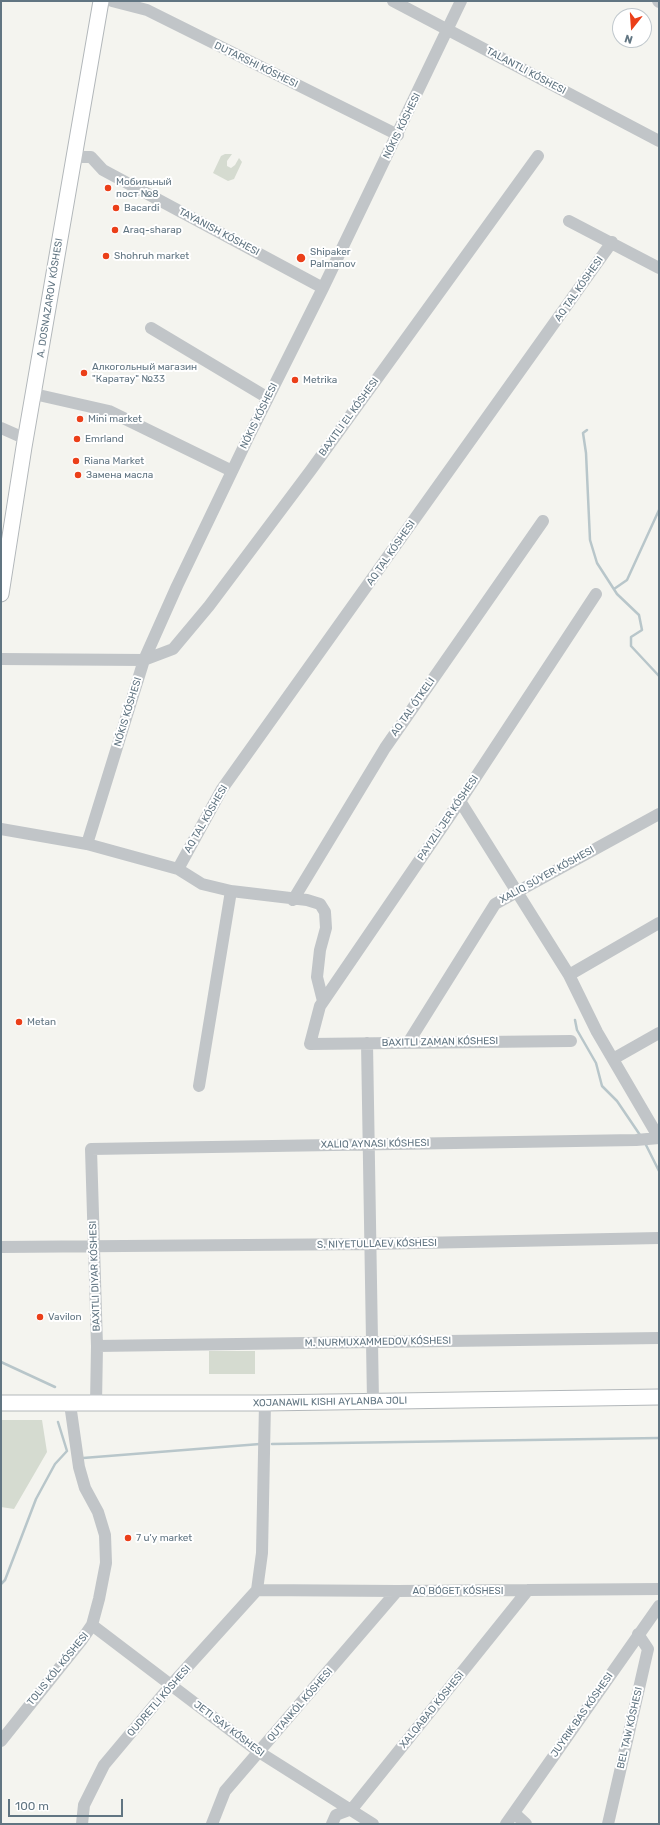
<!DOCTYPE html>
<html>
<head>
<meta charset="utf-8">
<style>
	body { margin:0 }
	#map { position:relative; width:660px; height:1825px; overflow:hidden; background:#f4f4ef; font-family:Rubik,sans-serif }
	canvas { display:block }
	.frame { position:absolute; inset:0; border:2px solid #617582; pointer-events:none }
	.north { position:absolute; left:612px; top:8px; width:40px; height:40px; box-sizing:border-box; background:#fff; border:1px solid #c0c8cd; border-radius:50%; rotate:197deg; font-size:11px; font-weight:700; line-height:16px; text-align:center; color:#617582 }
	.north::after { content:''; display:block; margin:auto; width:14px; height:18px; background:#eb3f19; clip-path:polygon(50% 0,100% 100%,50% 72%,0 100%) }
	.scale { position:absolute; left:8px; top:1799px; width:115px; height:18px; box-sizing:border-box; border:2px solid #617582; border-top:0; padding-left:5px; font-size:12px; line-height:14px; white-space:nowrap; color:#617582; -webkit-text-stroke:3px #fff; paint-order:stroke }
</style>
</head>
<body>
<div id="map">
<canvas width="660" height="1825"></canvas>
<div class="frame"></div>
<div class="north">N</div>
<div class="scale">100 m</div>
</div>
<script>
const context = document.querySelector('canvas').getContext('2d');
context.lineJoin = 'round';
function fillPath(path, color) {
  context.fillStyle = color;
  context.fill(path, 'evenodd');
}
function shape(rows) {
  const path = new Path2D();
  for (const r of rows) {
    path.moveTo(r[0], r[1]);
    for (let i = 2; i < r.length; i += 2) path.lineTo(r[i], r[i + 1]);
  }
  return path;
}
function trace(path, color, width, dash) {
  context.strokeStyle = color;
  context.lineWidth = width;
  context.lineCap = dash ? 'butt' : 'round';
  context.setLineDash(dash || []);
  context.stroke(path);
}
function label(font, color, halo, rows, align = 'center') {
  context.font = font + ' Rubik,sans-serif';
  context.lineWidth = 4;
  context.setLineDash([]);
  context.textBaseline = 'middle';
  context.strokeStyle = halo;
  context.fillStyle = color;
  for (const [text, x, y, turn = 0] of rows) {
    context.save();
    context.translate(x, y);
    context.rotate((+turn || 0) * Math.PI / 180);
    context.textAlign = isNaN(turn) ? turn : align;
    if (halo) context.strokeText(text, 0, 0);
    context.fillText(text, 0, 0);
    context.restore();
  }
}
fillPath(shape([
	[225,154,232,154,227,161,227,166,231,168,235,165,239,158,242,162,234,179,228,181,213,173,221,156],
	[209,1351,255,1351,255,1374,209,1374],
	[1,1420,42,1420,47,1452,14,1509,1,1507]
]), '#d5dbd0');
trace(shape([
	[587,430,583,433,586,453,590,540,597,563,617,594,639,615,642,630,631,637,631,646,659,676],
	[614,589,627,580,659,510],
	[575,1020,577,1030,596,1063,602,1086,617,1101,640,1135],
	[646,1145,659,1171],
	[1,1362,55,1387],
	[272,1444,659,1438],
	[83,1458,260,1444],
	[1,1584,5,1580,36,1499,55,1464,67,1451,58,1422]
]), '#b8c6ca', 2.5);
const major = shape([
	[1,594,24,447,101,1],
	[1,1403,265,1403,659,1397]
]);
trace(major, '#b2b7ba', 17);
trace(shape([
	[112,1,147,10,398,135],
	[393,1,659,141],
	[658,1,659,2],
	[74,157,91,157,103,170,323,288],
	[569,221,659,268],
	[151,328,268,398],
	[34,394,109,411,232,471],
	[1,428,26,439],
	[1,659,144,660,173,649,209,606,311,470,538,156],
	[460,801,569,975,597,1032,659,1138],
	[1,829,87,844,178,869,202,884,231,891,307,900,320,904,325,912,326,928,320,950,317,977,323,1001],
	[87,844,144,660,177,586,248,438,323,288,461,1],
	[178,869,222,789,612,242],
	[293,900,385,748,543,521],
	[569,975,659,923],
	[571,1041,310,1044,320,1006,460,801,596,594],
	[367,1043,373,1401],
	[408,1043,495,904,659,814],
	[613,1059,659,1033],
	[199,1086,231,891],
	[1,1247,370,1244,659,1238],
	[97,1346,659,1338],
	[96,1404,97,1346,91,1149,636,1140,659,1138],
	[257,1590,397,1591,659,1589],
	[257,1590,262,1553,265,1403],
	[92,1625,259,1752,373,1824],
	[1,1741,81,1641,92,1625,99,1599,106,1563,105,1535,98,1512,85,1488,79,1467,70,1404],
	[514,1813,526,1824],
	[82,1824,84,1805,104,1765,171,1685,257,1590],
	[212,1824,225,1791,397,1591],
	[332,1824,336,1815,352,1809,528,1590],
	[506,1824,659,1606],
	[608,1824,648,1649,638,1634]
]), '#c1c5c8', 12);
trace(major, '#fff', 15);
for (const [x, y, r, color] of [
	[108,188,4,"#eb3f19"],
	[116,208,4,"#eb3f19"],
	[115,230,4,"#eb3f19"],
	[106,256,4,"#eb3f19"],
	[301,258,5,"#eb3f19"],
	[84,373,4,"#eb3f19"],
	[295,380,4,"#eb3f19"],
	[80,419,4,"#eb3f19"],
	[77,439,4,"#eb3f19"],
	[76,461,4,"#eb3f19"],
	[78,475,4,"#eb3f19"],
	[19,1022,4,"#eb3f19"],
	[40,1317,4,"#eb3f19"],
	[128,1538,4,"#eb3f19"]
]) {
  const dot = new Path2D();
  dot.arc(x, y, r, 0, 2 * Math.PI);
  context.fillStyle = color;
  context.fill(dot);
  trace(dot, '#fff', 1.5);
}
label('10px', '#617582', '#fff', [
	["DUTARSHI KÓSHESI",256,65,26],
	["TALANTLI KÓSHESI",526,71,28],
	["NÓKIS KÓSHESI",402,126,-64],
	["TAYANISH KÓSHESI",219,232,28],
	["AQ TAL KÓSHESI",579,289,-55],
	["A. DOSNAZAROV KÓSHESI",50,298,-81],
	["NÓKIS KÓSHESI",259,416,-64],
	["BAXITLI EL KÓSHESI",349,417,-54],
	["AQ TAL KÓSHESI",391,553,-55],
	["AQ TAL ÓTKELI",413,707,-55],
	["NÓKIS KÓSHESI",128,712,-73],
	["PAYIZLI JER KÓSHESI",448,818,-56],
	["AQ TAL KÓSHESI",206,819,-60],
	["XALIQ SÚYER KÓSHESI",547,875,-29],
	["BAXITLI ZAMAN KÓSHESI",440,1042,-1],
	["XALIQ AYNASI KÓSHESI",375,1144,-1],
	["S. NIYETULLAEV KÓSHESI",377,1244,-1],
	["BAXITLI DIYAR KÓSHESI",95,1276,-92],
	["M. NURMUXAMMEDOV KÓSHESI",378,1342,-1],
	["XOJANAWIL KISHI AYLANBA JOLI",330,1402,-1],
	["AQ BÓGET KÓSHESI",458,1591],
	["TOLIS KÓL KÓSHESI",58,1669,-51],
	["QUDRETLI KÓSHESI",159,1701,-49],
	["QUTANKÓL KÓSHESI",300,1705,-49],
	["XALQABAD KÓSHESI",432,1710,-51],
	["JUYRIK BAS KÓSHESI",582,1715,-55],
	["BEL TAW KÓSHESI",630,1728,-77],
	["JETI SAY KÓSHESI",229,1729,37]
]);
label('10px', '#617582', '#fff', [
	["Мобильный",116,182],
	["пост №8",116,194],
	["Bacardi",124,208],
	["Araq-sharap",123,230],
	["Shipaker",310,252],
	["Palmanov",310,264],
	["Shohruh market",114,256],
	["Алкогольный магазин",92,367],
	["\"Каратау\" №33",92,379],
	["Metrika",303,380],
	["Mini market",88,419],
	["Emrland",85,439],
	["Riana Market",84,461],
	["Замена масла",86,475],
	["Metan",27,1022],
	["Vavilon",48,1317],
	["7 u'y market",136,1538]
], 'left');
</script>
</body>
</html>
